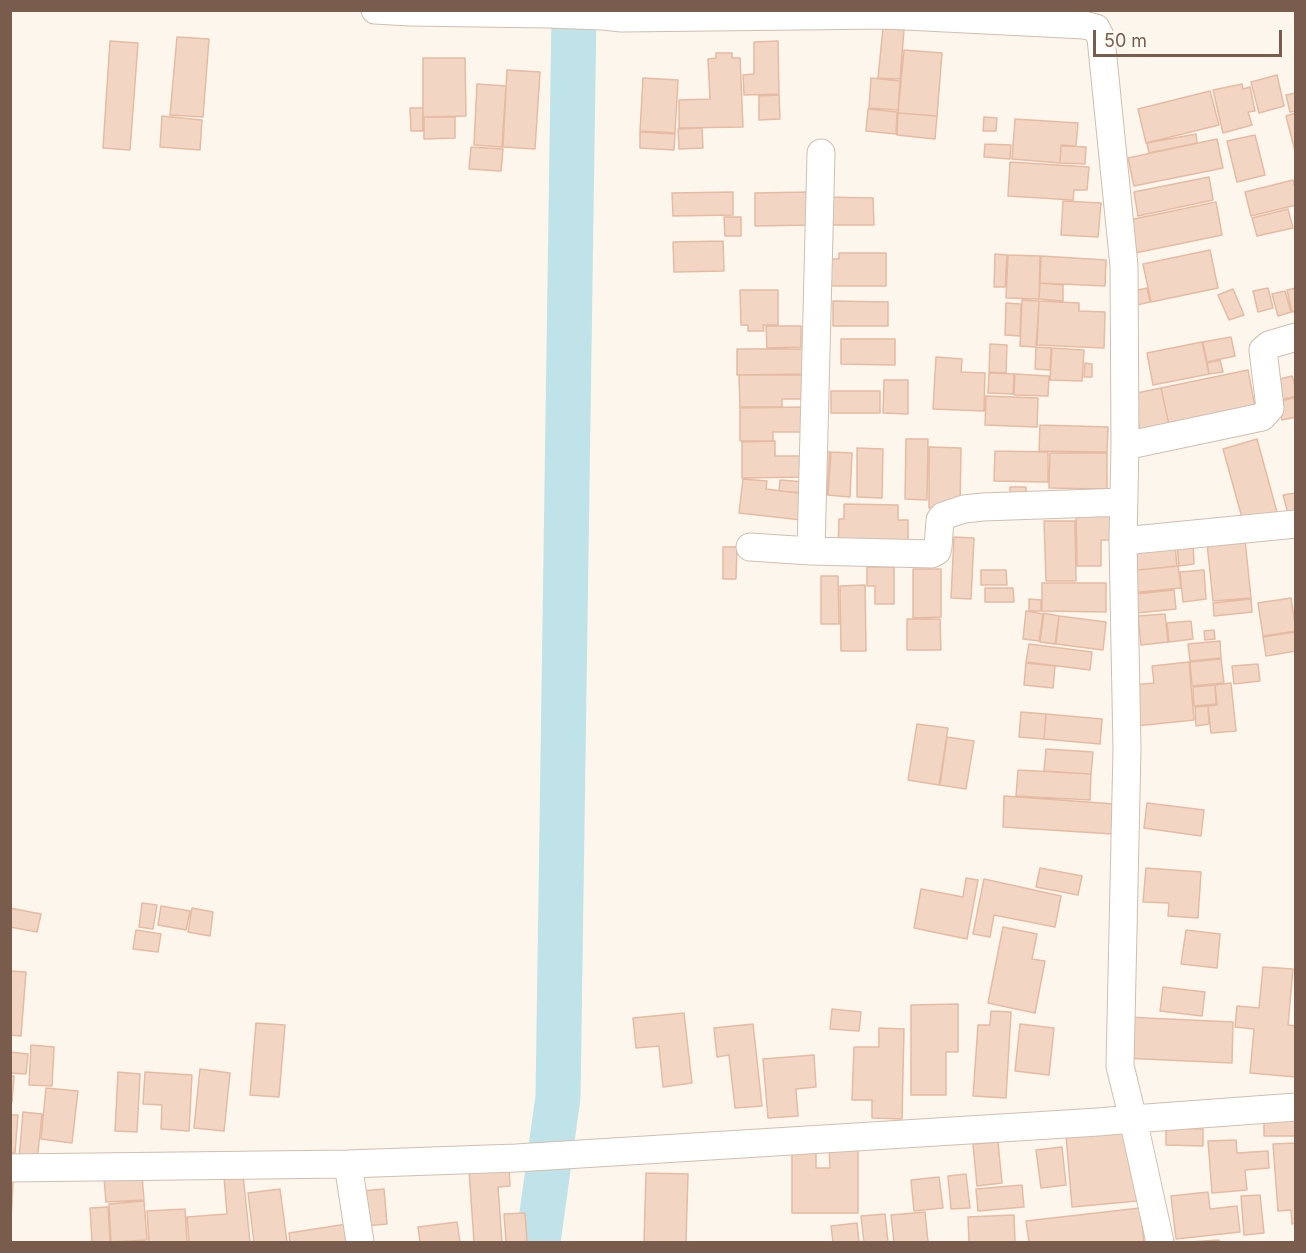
<!DOCTYPE html>
<html>
<head>
<meta charset="utf-8">
<style>
	body { margin:0 }
	#map { position:relative; width:1306px; height:1253px; overflow:hidden; background:#fdf6ec; font-family:Inter,sans-serif }
	canvas { display:block }
	.frame { position:absolute; inset:0; border:12px solid #7a5c4d; pointer-events:none }
	.scale { position:absolute; left:1093px; top:30px; width:189px; height:27px; box-sizing:border-box; border:3px solid #7a5c4d; border-top:0; padding-left:8px; font-size:18px; line-height:21px; white-space:nowrap; color:#7a5c4d; -webkit-text-stroke:4px #fffaf3; paint-order:stroke }
</style>
</head>
<body>
<div id="map">
<canvas width="1306" height="1253"></canvas>
<div class="frame"></div>
<div class="scale">50 m</div>
</div>
<script>
const context = document.querySelector('canvas').getContext('2d');
context.lineJoin = 'round';
function shape(rows) {
  const path = new Path2D();
  for (const r of rows) {
    path.moveTo(r[0], r[1]);
    for (let i = 2; i < r.length; i += 2) path.lineTo(r[i], r[i + 1]);
  }
  return path;
}
function trace(path, color, width, dash) {
  context.strokeStyle = color;
  context.lineWidth = width;
  context.lineCap = dash ? 'butt' : 'round';
  context.setLineDash(dash || []);
  context.stroke(path);
}
function fillPath(path, color) {
  context.fillStyle = color;
  context.fill(path, 'evenodd');
}
trace(shape([
	[538,1242,558,1097,574,10]
]), '#bfe3e8', 45);
const building = shape([
	[883,28,904,30,900,79,878,78,883,28],
	[177,37,209,39,203,117,170,115,177,37],
	[110,41,138,43,130,150,103,148,110,41],
	[778,41,779,94,744,95,743,75,754,74,754,42,778,41],
	[904,50,942,53,937,116,898,113,904,50],
	[716,53,732,53,732,58,740,58,743,127,679,128,679,100,710,99,708,59,716,58,716,53],
	[423,58,465,58,466,116,423,117,423,58],
	[507,70,540,72,535,149,503,147,507,70],
	[1277,75,1284,106,1259,113,1251,82,1277,75],
	[643,78,678,80,675,133,640,131,643,78],
	[871,78,900,81,898,110,869,108,871,78],
	[477,84,506,86,502,147,474,145,477,84],
	[1242,84,1243,89,1250,87,1255,111,1248,112,1252,125,1223,133,1213,90,1242,84],
	[1210,91,1219,125,1146,143,1138,109,1210,91],
	[1296,93,1296,111,1290,112,1286,95,1296,93],
	[779,95,780,119,759,120,759,96,779,95],
	[410,108,423,108,423,131,411,131,410,108],
	[868,109,897,112,896,134,866,131,868,109],
	[898,113,937,116,935,139,897,135,898,113],
	[1296,113,1296,155,1286,116,1296,113],
	[162,116,202,120,200,150,160,147,162,116],
	[424,117,455,117,455,138,424,139,424,117],
	[984,117,997,118,996,131,983,131,984,117],
	[1015,119,1078,123,1076,146,1061,145,1060,163,1012,159,1015,119],
	[702,128,703,148,679,149,678,129,702,128],
	[640,132,675,134,674,150,640,148,640,132],
	[1196,134,1197,143,1149,153,1147,143,1196,134],
	[1255,135,1265,175,1237,182,1227,141,1255,135],
	[1217,139,1223,168,1134,186,1128,158,1217,139],
	[985,144,1011,145,1010,159,984,157,985,144],
	[1061,146,1086,147,1085,164,1060,163,1061,146],
	[471,147,503,149,501,171,469,169,471,147],
	[1010,162,1089,167,1087,190,1074,190,1073,200,1008,196,1010,162],
	[1209,177,1213,200,1138,216,1134,192,1209,177],
	[1293,180,1296,191,1296,205,1251,216,1245,192,1293,180],
	[733,192,733,215,673,216,672,193,733,192],
	[810,192,810,225,755,226,755,193,810,192],
	[824,197,873,198,874,225,824,225,824,197],
	[1063,201,1101,203,1098,237,1061,235,1063,201],
	[1216,202,1222,235,1135,253,1129,220,1216,202],
	[1288,209,1293,228,1257,236,1252,218,1288,209],
	[724,217,741,217,741,236,725,236,724,217],
	[723,241,724,271,674,272,673,242,723,241],
	[1210,250,1218,288,1151,302,1143,264,1210,250],
	[839,253,886,253,886,286,824,286,824,259,839,259,839,253],
	[995,254,1007,255,1005,287,994,287,995,254],
	[1008,255,1040,256,1039,299,1006,298,1008,255],
	[1041,256,1106,260,1105,286,1040,283,1041,256],
	[1040,283,1063,285,1063,301,1039,299,1040,283],
	[1147,288,1150,302,1132,306,1129,292,1147,288],
	[1268,288,1273,308,1258,312,1253,291,1268,288],
	[1296,288,1296,311,1292,312,1287,290,1296,288],
	[1233,289,1244,315,1229,320,1218,295,1233,289],
	[740,290,778,290,778,325,763,325,764,331,748,331,748,325,741,325,740,290],
	[1285,291,1291,312,1278,316,1272,294,1285,291],
	[1022,300,1039,301,1036,347,1020,346,1022,300],
	[833,301,888,302,888,326,833,326,833,301],
	[1039,301,1079,303,1079,311,1105,312,1104,348,1037,345,1039,301],
	[1006,303,1021,304,1020,336,1005,335,1006,303],
	[766,326,801,326,801,347,767,348,766,326],
	[1231,337,1235,356,1207,362,1203,342,1231,337],
	[841,339,895,339,895,365,841,364,841,339],
	[1202,342,1209,374,1153,385,1147,353,1202,342],
	[990,344,1007,345,1006,373,989,372,990,344],
	[1036,347,1051,348,1050,370,1035,369,1036,347],
	[1052,348,1084,350,1082,381,1050,380,1052,348],
	[737,349,806,349,806,374,737,375,737,349],
	[936,357,962,359,961,372,985,373,984,411,933,409,936,357],
	[1220,360,1223,372,1209,374,1207,363,1220,360],
	[1085,363,1092,364,1092,377,1084,377,1085,363],
	[1248,370,1255,407,1169,425,1161,388,1248,370],
	[989,373,1014,374,1013,394,988,393,989,373],
	[1015,374,1049,376,1048,396,1014,395,1015,374],
	[739,375,807,375,807,399,782,399,782,407,740,407,739,375],
	[1292,376,1296,389,1296,396,1277,401,1272,381,1292,376],
	[884,380,908,380,908,414,883,413,884,380],
	[1161,388,1169,425,1140,430,1132,394,1161,388],
	[831,391,880,391,880,413,831,413,831,391],
	[986,396,1038,398,1037,427,985,425,986,396],
	[1296,397,1296,417,1282,420,1278,402,1296,397],
	[807,407,807,432,773,432,773,441,740,441,740,408,807,407],
	[1040,425,1108,427,1107,452,1039,451,1040,425],
	[906,439,928,439,927,500,905,499,906,439],
	[1257,439,1278,516,1244,525,1223,449,1257,439],
	[775,441,775,456,807,456,808,477,742,478,742,442,775,441],
	[929,447,961,448,960,509,929,508,929,447],
	[857,448,883,449,882,498,857,497,857,448],
	[817,451,830,452,827,495,814,495,817,451],
	[995,451,1048,452,1048,482,994,481,995,451],
	[831,452,852,453,850,497,828,495,831,452],
	[1050,453,1107,453,1107,489,1049,488,1050,453],
	[743,479,767,481,766,489,805,494,802,520,739,513,743,479],
	[780,480,806,482,805,493,779,491,780,480],
	[1010,487,1026,487,1026,501,1010,501,1010,487],
	[1296,493,1296,516,1289,517,1283,495,1296,493],
	[844,504,898,505,898,520,908,520,908,550,838,549,839,519,844,519,844,504],
	[1076,512,1111,512,1111,540,1101,540,1101,566,1077,566,1076,512],
	[1044,521,1075,521,1076,581,1046,581,1044,521],
	[954,537,974,538,971,599,951,598,954,537],
	[1245,540,1251,598,1213,601,1207,543,1245,540],
	[1193,543,1194,564,1179,566,1177,545,1193,543],
	[1175,545,1177,566,1128,571,1126,549,1175,545],
	[723,547,737,547,736,579,723,579,723,547],
	[1178,566,1181,588,1130,593,1128,571,1178,566],
	[867,567,894,567,894,604,875,604,875,586,867,586,867,567],
	[913,569,941,569,941,617,913,618,913,569],
	[981,570,1006,570,1007,585,981,585,981,570],
	[1204,570,1206,599,1183,602,1180,572,1204,570],
	[821,576,838,576,839,624,821,624,821,576],
	[1042,583,1106,583,1106,612,1042,611,1042,583],
	[865,585,866,651,841,651,840,586,865,585],
	[985,588,1013,588,1014,602,985,602,985,588],
	[1174,590,1176,609,1137,613,1136,594,1174,590],
	[1291,598,1296,631,1263,636,1258,603,1291,598],
	[1029,599,1041,600,1041,611,1029,611,1029,599],
	[1251,599,1252,612,1214,616,1213,603,1251,599],
	[1026,611,1043,614,1039,641,1023,639,1026,611],
	[1044,613,1059,616,1055,644,1040,642,1044,613],
	[1165,614,1168,642,1141,645,1138,616,1165,614],
	[1059,616,1106,622,1103,650,1056,644,1059,616],
	[907,619,940,619,941,650,907,650,907,619],
	[1191,621,1193,639,1169,642,1167,623,1191,621],
	[1214,630,1215,639,1205,640,1204,631,1214,630],
	[1295,632,1296,651,1266,656,1263,637,1295,632],
	[1220,641,1221,658,1190,661,1188,644,1220,641],
	[1029,644,1092,652,1090,670,1026,662,1029,644],
	[1221,659,1224,683,1192,686,1190,662,1221,659],
	[1189,662,1194,720,1136,726,1133,685,1154,683,1152,666,1189,662],
	[1026,663,1055,666,1053,688,1024,685,1026,663],
	[1258,664,1260,681,1234,684,1232,666,1258,664],
	[1231,683,1236,731,1211,733,1208,706,1217,705,1215,685,1231,683],
	[1215,685,1216,704,1194,706,1193,687,1215,685],
	[1208,706,1209,724,1196,726,1195,707,1208,706],
	[1021,712,1046,714,1044,739,1019,737,1021,712],
	[1046,714,1102,719,1100,744,1044,739,1046,714],
	[917,724,948,728,939,785,908,780,917,724],
	[947,737,974,741,966,789,940,785,947,737],
	[1046,749,1093,752,1091,774,1044,771,1046,749],
	[1018,770,1091,774,1090,800,1016,796,1018,770],
	[1004,796,1115,804,1113,834,1003,827,1004,796],
	[1147,803,1204,810,1201,836,1144,828,1147,803],
	[1040,868,1082,876,1078,895,1036,887,1040,868],
	[1146,868,1201,872,1198,918,1168,916,1169,903,1143,902,1146,868],
	[966,878,978,880,967,939,914,928,921,889,963,897,966,878],
	[984,879,1061,896,1055,927,994,915,990,937,973,934,984,879],
	[142,903,157,905,153,929,139,927,142,903],
	[161,906,190,911,186,930,158,925,161,906],
	[10,908,41,914,37,932,10,927,10,908],
	[192,908,213,912,210,936,188,932,192,908],
	[1003,927,1037,934,1032,959,1045,961,1035,1013,988,1003,1003,927],
	[136,930,161,934,158,952,133,949,136,930],
	[1186,930,1220,934,1217,968,1181,964,1186,930],
	[1263,967,1293,969,1288,1025,1296,1026,1296,1077,1250,1073,1254,1029,1235,1027,1237,1006,1259,1008,1263,967],
	[10,971,26,972,21,1036,10,1035,10,971],
	[1163,987,1205,992,1202,1016,1160,1011,1163,987],
	[958,1004,958,1052,946,1052,946,1095,911,1095,911,1005,958,1004],
	[832,1009,861,1012,859,1031,830,1029,832,1009],
	[991,1011,1011,1012,1006,1098,973,1096,978,1025,990,1025,991,1011],
	[684,1013,692,1083,663,1087,659,1046,636,1048,633,1018,684,1013],
	[1125,1017,1233,1022,1232,1063,1123,1058,1125,1017],
	[256,1023,285,1025,279,1097,250,1095,256,1023],
	[753,1024,762,1106,735,1108,729,1055,717,1057,714,1028,753,1024],
	[1020,1024,1054,1028,1049,1075,1015,1071,1020,1024],
	[879,1028,904,1029,902,1119,872,1118,872,1100,852,1100,854,1047,879,1047,879,1028],
	[31,1045,54,1047,52,1086,29,1085,31,1045],
	[10,1052,28,1054,26,1074,10,1073,10,1052],
	[814,1055,816,1087,796,1089,798,1116,768,1118,763,1059,814,1055],
	[200,1069,230,1073,224,1131,194,1128,200,1069],
	[118,1072,140,1074,137,1132,115,1131,118,1072],
	[145,1072,192,1075,189,1131,161,1129,162,1105,143,1104,145,1072],
	[10,1076,14,1076,12,1102,10,1102,10,1076],
	[46,1088,78,1091,72,1143,41,1139,46,1088],
	[23,1112,42,1114,37,1161,19,1159,23,1112],
	[10,1115,18,1115,15,1153,10,1153,10,1115],
	[1264,1119,1296,1119,1296,1136,1264,1136,1264,1119],
	[1166,1128,1203,1129,1203,1146,1166,1145,1166,1128],
	[1130,1129,1137,1201,1072,1207,1066,1135,1130,1129],
	[1236,1140,1237,1153,1268,1151,1269,1168,1245,1170,1247,1190,1212,1193,1208,1141,1236,1140],
	[998,1142,1002,1183,977,1186,973,1144,998,1142],
	[1296,1143,1296,1223,1292,1224,1291,1210,1278,1211,1273,1144,1296,1143],
	[829,1146,858,1147,858,1213,792,1213,792,1153,816,1153,816,1168,830,1168,829,1146],
	[1062,1147,1066,1185,1041,1188,1036,1150,1062,1147],
	[509,1167,510,1186,498,1187,502,1242,474,1242,469,1170,509,1167],
	[646,1173,688,1174,686,1242,644,1242,646,1173],
	[966,1174,970,1208,951,1209,948,1176,966,1174],
	[243,1175,250,1242,189,1242,187,1217,227,1214,224,1177,243,1175],
	[142,1176,144,1200,106,1202,104,1179,142,1176],
	[939,1177,943,1208,914,1211,911,1180,939,1177],
	[10,1182,13,1182,10,1240,10,1182],
	[1022,1185,1024,1207,978,1211,976,1189,1022,1185],
	[280,1189,287,1242,254,1242,248,1193,280,1189],
	[384,1189,387,1224,365,1226,362,1191,384,1189],
	[1208,1192,1210,1209,1237,1206,1240,1232,1176,1239,1171,1196,1208,1192],
	[1260,1195,1264,1233,1244,1235,1241,1196,1260,1195],
	[144,1201,147,1240,111,1242,109,1204,144,1201],
	[108,1207,110,1242,92,1242,90,1208,108,1207],
	[1140,1208,1144,1242,1029,1242,1026,1221,1140,1208],
	[185,1209,187,1242,149,1242,147,1211,185,1209],
	[925,1212,928,1242,894,1242,891,1215,925,1212],
	[525,1213,527,1242,506,1242,504,1214,525,1213],
	[885,1214,888,1242,864,1242,861,1216,885,1214],
	[1014,1215,1015,1242,969,1242,968,1217,1014,1215],
	[457,1222,460,1242,420,1242,418,1227,457,1222],
	[857,1223,859,1242,833,1242,831,1226,857,1223],
	[347,1224,350,1242,290,1242,289,1233,347,1224],
	[1219,1240,1220,1242,1189,1242,1219,1240]
]);
fillPath(building, '#f3d5c3');
trace(building, '#e6bba3', 1.5);
const street = shape([
	[375,10,410,12,547,14,603,16,622,18,886,15,1084,25,1096,28,1101,38,1124,266,1125,446,1123,541,1127,749,1120,1066,1133,1119,1160,1242],
	[1125,446,1262,417,1270,408,1263,350,1269,345,1296,337],
	[1123,541,1296,524],
	[750,547,811,551,932,554,937,551,938,547,940,520,943,516,964,509,983,507,1124,502],
	[811,551,821,153],
	[348,1164,360,1242],
	[10,1168,348,1164,516,1158,1098,1122,1133,1119,1296,1107]
]);
trace(street, '#d1beb0', 29);
trace(street, '#fff', 27);
</script>
</body>
</html>
